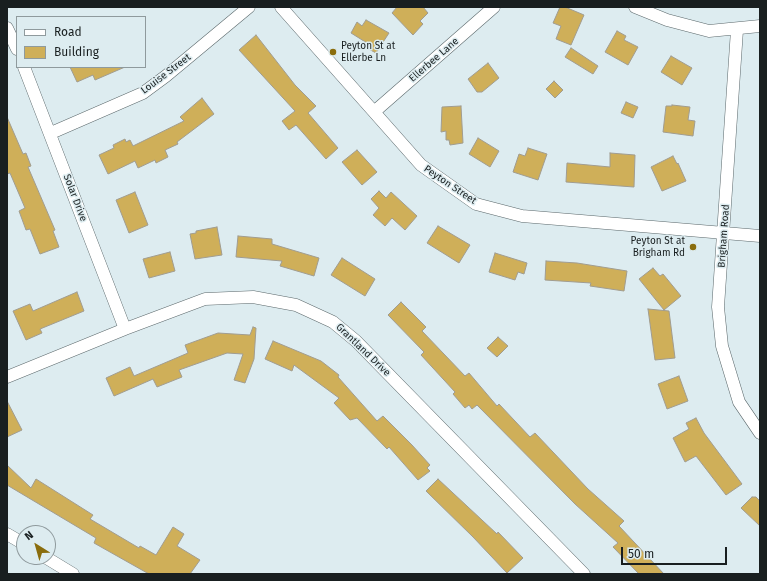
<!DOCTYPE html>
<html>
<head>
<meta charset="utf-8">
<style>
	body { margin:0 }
	#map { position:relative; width:767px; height:581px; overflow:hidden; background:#ddecf0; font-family:"Fira Sans",sans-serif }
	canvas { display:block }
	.frame { position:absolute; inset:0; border:8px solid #191f20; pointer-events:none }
	.legend { position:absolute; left:16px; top:16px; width:130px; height:52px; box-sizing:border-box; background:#ddecf0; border:1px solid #8f9a9d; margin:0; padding:5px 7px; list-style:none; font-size:12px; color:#191f20 }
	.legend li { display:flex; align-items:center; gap:8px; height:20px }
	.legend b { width:20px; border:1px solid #8f9a9d }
	.north { position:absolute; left:16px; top:525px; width:40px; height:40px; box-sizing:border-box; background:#ddecf0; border:1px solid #8f9a9d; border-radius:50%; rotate:323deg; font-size:11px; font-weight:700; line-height:16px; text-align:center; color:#191f20 }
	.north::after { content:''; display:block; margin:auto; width:14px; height:18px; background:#8a6d0d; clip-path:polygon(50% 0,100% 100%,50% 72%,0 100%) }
	.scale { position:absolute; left:621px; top:547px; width:106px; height:18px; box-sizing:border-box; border:2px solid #191f20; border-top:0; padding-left:5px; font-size:12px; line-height:14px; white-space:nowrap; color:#191f20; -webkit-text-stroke:3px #ddecf0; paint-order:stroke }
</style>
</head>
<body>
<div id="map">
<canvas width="767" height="581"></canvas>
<div class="frame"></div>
<ul class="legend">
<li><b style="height:5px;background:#fff"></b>Road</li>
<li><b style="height:11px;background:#cfaf59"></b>Building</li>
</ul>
<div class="north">N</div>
<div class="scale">50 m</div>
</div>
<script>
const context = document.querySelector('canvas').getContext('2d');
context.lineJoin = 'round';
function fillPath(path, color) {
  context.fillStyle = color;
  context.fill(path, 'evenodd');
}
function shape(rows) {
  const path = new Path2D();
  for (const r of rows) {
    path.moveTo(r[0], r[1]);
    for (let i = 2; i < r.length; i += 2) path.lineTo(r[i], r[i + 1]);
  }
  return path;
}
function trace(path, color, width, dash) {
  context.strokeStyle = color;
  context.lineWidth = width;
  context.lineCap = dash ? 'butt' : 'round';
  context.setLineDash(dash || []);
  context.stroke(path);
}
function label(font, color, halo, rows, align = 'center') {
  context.font = font + ' "Fira Sans",sans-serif';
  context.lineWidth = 3;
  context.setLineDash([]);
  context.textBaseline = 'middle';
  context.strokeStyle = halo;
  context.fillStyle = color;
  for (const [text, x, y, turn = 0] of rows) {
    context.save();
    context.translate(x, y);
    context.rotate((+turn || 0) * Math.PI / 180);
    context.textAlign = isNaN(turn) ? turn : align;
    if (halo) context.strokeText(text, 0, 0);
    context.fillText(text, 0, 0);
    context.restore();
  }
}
const building = shape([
	[397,7,423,7,428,13,420,21,423,24,413,35,392,13,397,7],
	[560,7,565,7,584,15,571,45,556,39,561,26,553,23,560,7],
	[366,20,389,33,376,53,365,47,367,43,351,33,357,22,362,26,366,20],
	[617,31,626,36,624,40,638,47,628,65,605,52,617,31],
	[256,35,295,85,316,106,308,113,338,148,326,159,296,125,289,130,282,121,295,111,239,50,256,35],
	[571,48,598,66,593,74,565,57,571,48],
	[671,56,692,68,682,85,661,72,671,56],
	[488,63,499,78,482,92,477,92,468,79,488,63],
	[70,67,125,67,95,80,93,75,77,82,70,67],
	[554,81,563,90,555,98,546,89,554,81],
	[202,98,214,114,177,142,178,144,165,150,168,157,156,163,155,160,138,168,135,161,108,174,99,155,114,148,113,145,125,139,126,142,130,140,133,146,184,121,180,117,202,98],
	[626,102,638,107,633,118,621,113,626,102],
	[672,105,690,107,688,120,695,121,693,136,663,132,666,106,672,106,672,105],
	[461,106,463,143,450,145,449,140,446,140,446,131,441,132,442,107,461,106],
	[7,117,23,154,26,153,31,166,28,167,55,230,53,231,59,247,40,254,30,229,26,230,19,211,25,208,10,173,7,174,7,117],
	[478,138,499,151,490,167,469,154,478,138],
	[528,148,547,154,538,180,513,172,519,154,525,156,528,148],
	[357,150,377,172,362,185,342,162,357,150],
	[610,153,635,155,634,187,566,182,567,163,610,167,610,153],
	[673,156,677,164,678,163,686,181,662,191,651,167,673,156],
	[379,191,386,198,391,192,417,216,405,230,392,218,385,226,373,215,379,208,371,199,379,191],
	[135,192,148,225,129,233,116,200,135,192],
	[438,226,470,245,459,263,427,243,438,226],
	[217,227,222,255,195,259,190,234,196,233,196,231,217,227],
	[238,236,272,239,272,244,319,258,314,276,280,266,282,261,236,257,238,236],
	[170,252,175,271,149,278,143,259,170,252],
	[495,253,527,263,524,274,518,272,515,280,489,272,495,253],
	[342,258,375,279,365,296,331,275,342,258],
	[546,261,577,263,627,271,624,291,590,286,591,283,545,280,546,261],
	[653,268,660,276,663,274,681,296,664,310,639,279,653,268],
	[77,292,84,311,40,329,42,333,26,340,13,311,30,304,33,311,77,292],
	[401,302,426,327,422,331,465,376,469,373,497,406,499,404,530,437,535,433,588,489,624,521,619,526,664,574,639,574,613,547,618,543,575,504,477,405,472,409,469,405,465,408,453,394,455,392,421,355,424,352,388,315,401,302],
	[648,309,669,311,675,358,655,360,648,309],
	[253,327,256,328,254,359,245,383,234,380,243,354,227,353,179,370,182,377,157,387,153,379,114,396,106,378,130,367,134,376,188,353,185,345,218,333,250,335,253,327],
	[498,337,508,346,497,357,487,348,498,337],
	[273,341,321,361,339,375,338,377,377,421,383,416,412,445,430,465,427,468,430,471,418,480,389,447,387,449,357,418,350,420,334,403,339,398,294,365,292,371,265,359,273,341],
	[679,376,688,401,667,409,658,384,679,376],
	[7,401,22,430,7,437,7,401],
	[696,418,704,433,742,484,726,495,696,456,685,462,673,438,689,429,686,423,696,418],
	[7,465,31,488,36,479,93,515,90,519,139,548,140,546,156,555,173,527,184,534,177,546,200,560,190,574,149,574,94,543,96,538,7,485,7,465],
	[438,479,497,534,498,532,523,558,507,573,473,537,426,491,438,479],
	[752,497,756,497,760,501,760,526,741,508,752,497]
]);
fillPath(building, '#cfaf59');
trace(building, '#a09c90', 1);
const street = shape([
	[281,7,421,165,476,204,522,216,760,236],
	[635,7,667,20,709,31,760,26],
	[7,28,17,49],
	[737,30,718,307,722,346,739,402,760,433],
	[24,67,125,329],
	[374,112,494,7],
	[51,133,143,93,166,76,249,7],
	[7,377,125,329,205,299,253,297,296,305,333,322,356,341,584,574],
	[7,534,24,544],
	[45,557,73,574]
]);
trace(street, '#5b686b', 13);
trace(street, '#fff', 12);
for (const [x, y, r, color] of [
	[333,52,4,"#8a6d0d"],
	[693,247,4,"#8a6d0d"]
]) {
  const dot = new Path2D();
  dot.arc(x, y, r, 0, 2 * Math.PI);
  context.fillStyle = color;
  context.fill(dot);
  trace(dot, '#ddecf0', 1.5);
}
label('10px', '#191f20', '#ddecf0', [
	["Peyton St at",341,46],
	["Ellerbe Ln",341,58],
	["Peyton St at",685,241,"right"],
	["Brigham Rd",685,253,"right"]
], 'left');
label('10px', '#191f20', '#ddecf0', [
	["Ellerbee Lane",434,60,-41],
	["Louise Street",166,74,-37],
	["Peyton Street",450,185,34],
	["Solar Drive",75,198,69],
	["Brigham Road",724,236,-86],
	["Grantland Drive",363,350,44]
]);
</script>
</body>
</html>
